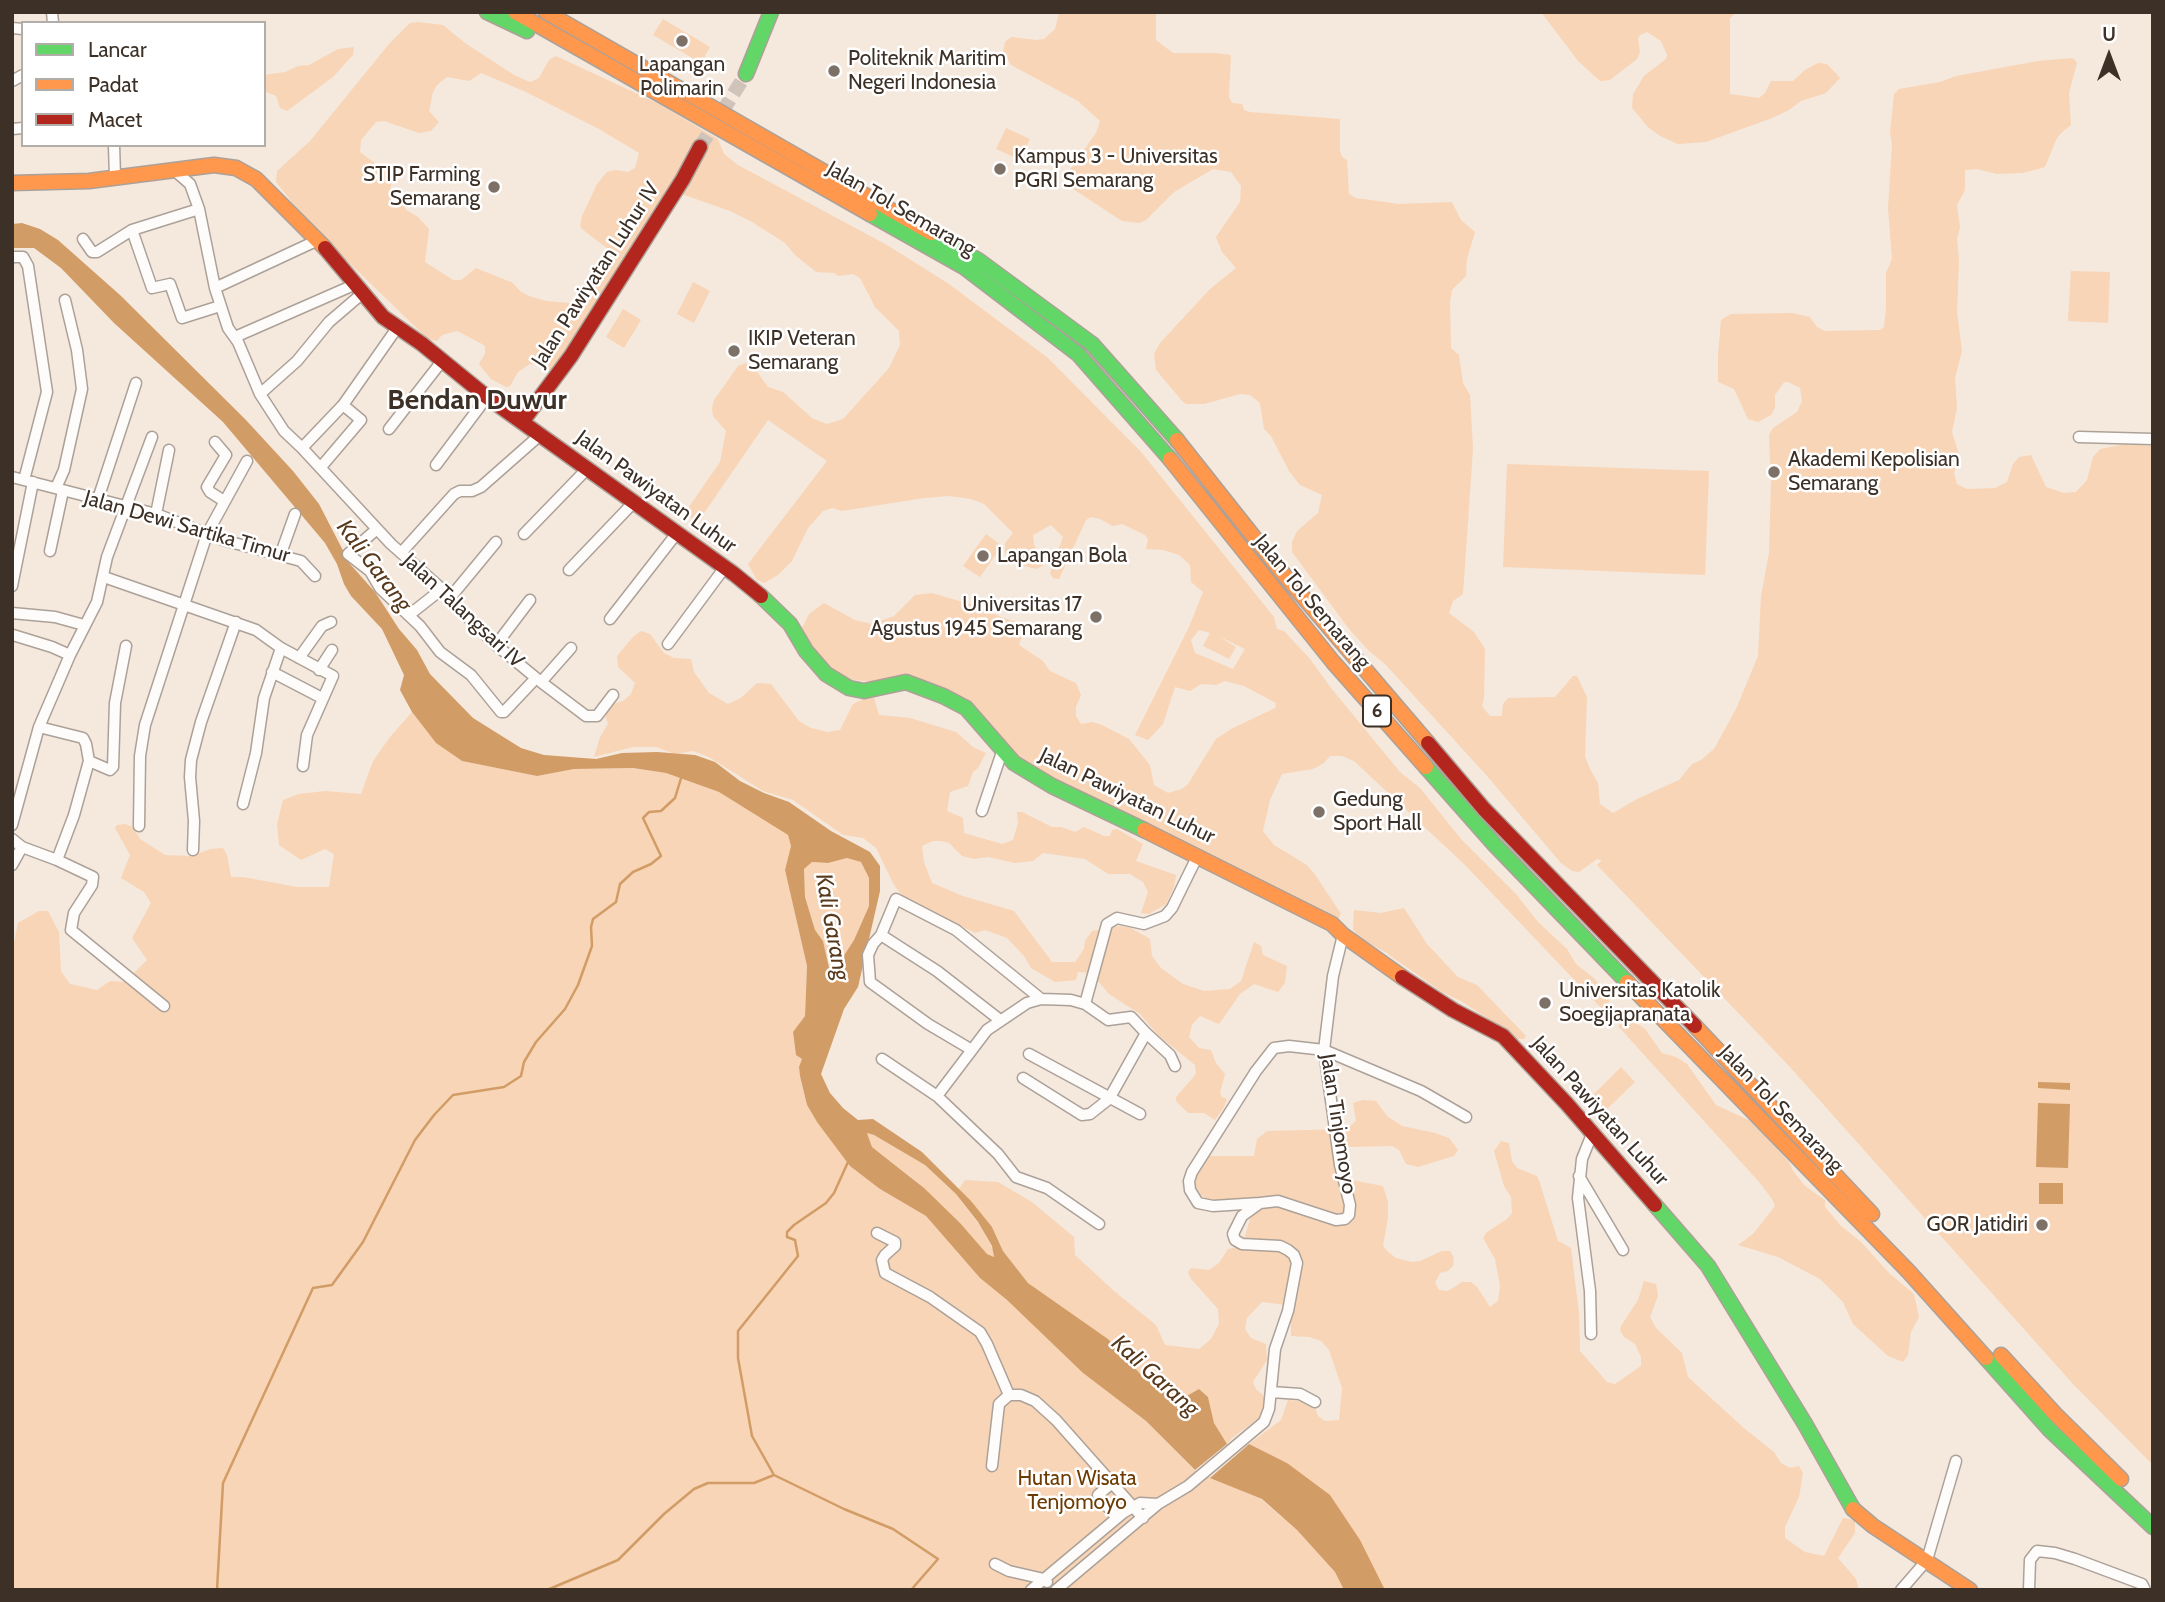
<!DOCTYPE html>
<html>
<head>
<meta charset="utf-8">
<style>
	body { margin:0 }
	#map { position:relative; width:2165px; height:1602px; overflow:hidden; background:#f5e8dd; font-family:Cabin,sans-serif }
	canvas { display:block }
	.frame { position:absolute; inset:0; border:14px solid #3d3127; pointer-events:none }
	.legend { position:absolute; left:21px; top:21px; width:245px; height:126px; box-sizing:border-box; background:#fff; border:2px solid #b1ada9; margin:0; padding:9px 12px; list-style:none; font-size:21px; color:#3d3127 }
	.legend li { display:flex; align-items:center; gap:14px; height:35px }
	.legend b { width:35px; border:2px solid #b1ada9 }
	.north { position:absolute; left:2074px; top:21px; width:70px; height:70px; -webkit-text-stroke:5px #fff; paint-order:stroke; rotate:0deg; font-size:19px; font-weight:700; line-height:28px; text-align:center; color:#3d3127 }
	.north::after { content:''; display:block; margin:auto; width:24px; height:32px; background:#3d3127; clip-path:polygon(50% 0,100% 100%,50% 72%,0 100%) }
</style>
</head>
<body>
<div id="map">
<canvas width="2165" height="1602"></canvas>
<div class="frame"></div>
<ul class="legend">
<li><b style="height:9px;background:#63d668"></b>Lancar</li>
<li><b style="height:9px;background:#ff974d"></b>Padat</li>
<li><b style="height:9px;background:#b3261e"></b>Macet</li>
</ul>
<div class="north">U</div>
</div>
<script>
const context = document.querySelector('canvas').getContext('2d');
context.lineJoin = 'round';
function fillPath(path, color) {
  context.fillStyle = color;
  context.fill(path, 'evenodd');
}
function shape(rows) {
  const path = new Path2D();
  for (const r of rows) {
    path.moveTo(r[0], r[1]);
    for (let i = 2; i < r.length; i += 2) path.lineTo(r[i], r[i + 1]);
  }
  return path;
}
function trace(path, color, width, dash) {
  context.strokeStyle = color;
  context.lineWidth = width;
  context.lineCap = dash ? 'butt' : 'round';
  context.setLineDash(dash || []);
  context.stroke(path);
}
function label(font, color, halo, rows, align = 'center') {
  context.font = font + ' Cabin,sans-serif';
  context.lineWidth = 5;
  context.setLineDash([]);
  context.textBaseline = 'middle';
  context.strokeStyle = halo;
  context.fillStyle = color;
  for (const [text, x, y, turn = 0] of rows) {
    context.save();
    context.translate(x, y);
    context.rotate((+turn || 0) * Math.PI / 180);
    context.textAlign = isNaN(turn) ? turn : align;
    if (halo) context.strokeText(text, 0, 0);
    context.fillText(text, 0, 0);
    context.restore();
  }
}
fillPath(shape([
	[1059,12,1156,12,1156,40,1173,53,1215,53,1231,55,1229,97,1232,103,1242,104,1244,110,1250,112,1340,119,1340,151,1342,157,1347,160,1349,194,1356,198,1399,204,1452,202,1461,220,1475,232,1467,259,1466,276,1452,290,1450,302,1451,348,1459,355,1463,383,1470,395,1473,449,1463,594,1453,601,1449,613,1474,632,1485,649,1484,698,1482,706,1490,716,1502,716,1503,704,1508,698,1555,697,1573,676,1577,676,1587,697,1585,756,1590,769,1598,783,1600,804,1613,813,1637,799,1679,780,1692,764,1701,760,1714,749,1736,709,1758,656,1761,596,1769,553,1771,481,1769,435,1773,428,1797,412,1802,401,1800,388,1788,382,1784,382,1775,395,1775,408,1771,415,1758,422,1748,419,1734,389,1718,382,1718,356,1721,320,1731,314,1792,313,1810,317,1817,327,1825,331,1880,330,1884,327,1886,308,1886,273,1892,259,1888,208,1892,144,1890,133,1894,94,1899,89,1940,82,1956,76,2038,61,2072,58,2075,60,2077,63,2069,93,2071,125,2061,133,2056,140,2045,167,2023,173,1997,174,1977,169,1965,170,1965,190,1957,205,1960,227,1957,239,1959,260,1957,312,1962,351,1955,378,1957,408,1952,432,1959,455,1954,473,1957,484,1967,489,1995,488,2007,482,2013,464,2019,457,2031,455,2046,487,2064,493,2076,492,2087,480,2093,457,2100,449,2125,444,2153,446,2153,1465,2073,1384,1789,1066,1597,865,1602,860,1597,859,1579,872,1572,871,1561,863,1487,776,1385,664,1369,651,1349,629,1292,552,1292,542,1297,531,1318,513,1322,495,1300,485,1289,471,1271,436,1264,429,1260,403,1250,395,1240,394,1204,404,1187,404,1183,402,1156,370,1154,354,1160,343,1210,289,1236,268,1222,252,1216,237,1240,202,1241,186,1231,172,1213,169,1174,192,1146,220,1139,223,1122,221,1067,185,1065,177,1096,133,1100,121,1078,101,1011,65,1003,51,1005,42,1011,37,1036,40,1044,39,1055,29],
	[1541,12,1737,12,1730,18,1730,94,1759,98,1765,93,1771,81,1793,81,1805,70,1818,63,1827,64,1840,78,1826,93,1801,101,1789,110,1772,118,1706,142,1678,144,1660,136,1648,127,1632,108,1633,94,1644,76,1666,59,1667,55,1661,41,1647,32,1640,35,1638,39,1640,52,1637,59,1610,80,1600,81,1578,61],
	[663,19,710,47,701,63,653,35],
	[418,22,443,25,465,43,514,75,530,82,539,78,549,60,556,56,659,104,718,139,724,154,738,165,887,245,949,284,1048,358,1142,453,1274,617,1277,629,1284,631,1310,659,1331,688,1400,772,1420,788,1461,839,1516,894,1538,922,1567,949,1576,964,1595,979,1609,1000,1608,1005,1602,1009,1465,865,1354,761,1342,756,1330,756,1324,763,1313,769,1282,774,1270,800,1263,831,1274,845,1307,865,1316,876,1341,914,1335,924,1208,863,1013,757,956,696,930,682,910,678,875,682,853,680,832,671,799,634,809,614,824,603,855,620,872,624,894,616,915,595,932,593,976,606,1001,617,1026,625,1019,645,1043,661,1050,671,1076,683,1081,695,1076,707,1076,716,1081,724,1092,722,1102,725,1129,739,1150,765,1154,785,1168,793,1182,789,1188,784,1216,739,1231,729,1275,708,1276,703,1244,686,1225,681,1216,685,1201,684,1190,691,1175,687,1163,724,1148,740,1135,735,1189,627,1203,592,1191,582,1190,565,1179,555,1163,550,1146,549,1148,539,1145,535,1122,524,1113,526,1100,519,1091,517,1086,520,1059,579,1053,578,1050,573,1063,537,1051,525,1033,535,1034,545,1044,560,1043,566,1036,569,1024,566,1005,553,1005,543,1013,533,984,504,971,499,949,496,924,498,842,511,832,508,823,511,808,528,792,561,778,575,764,583,757,580,748,564,827,461,768,420,698,522,684,514,720,462,726,431,713,416,712,408,714,400,738,366,746,363,753,366,768,387,783,392,812,418,827,424,843,419,889,368,900,345,899,331,875,307,860,278,853,274,838,276,834,273,816,272,795,255,785,243,752,222,730,211,673,191,555,373,539,365,530,364,518,372,510,386,506,387,491,379,481,367,479,363,485,354,485,346,482,344,457,331,442,335,437,341,428,339,310,225,276,182,277,171,310,141,389,44,410,23],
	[481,73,526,92,599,129,639,153,635,168,628,172,615,170,607,172,597,184,582,216,580,226,582,229,608,249,595,283,579,304,546,301,529,296,521,292,513,283,476,268,461,280,453,280,425,262,429,229,418,217,406,210,403,203,392,194,390,190,393,177,360,152,361,140,376,122,384,121,419,133,431,131,439,122,429,111,433,92,437,85,447,77,469,81],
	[1199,630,1210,633,1203,646,1229,659,1236,647,1218,636,1245,649,1233,669,1195,653,1191,640],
	[354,47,353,55,333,77,287,111,280,108,276,96,264,91,264,75,285,72,298,66,309,65,338,49],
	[1006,128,1030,139,1020,160,996,149],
	[2071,271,2110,272,2108,323,2068,321],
	[693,282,710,291,694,323,677,314],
	[623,309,641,320,624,348,606,337],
	[1507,464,1709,471,1705,575,1503,567],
	[986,534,1002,546,980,577,963,566],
	[641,631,650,634,664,653,674,658,691,659,694,672,709,693,728,704,741,698,757,683,771,684,799,721,811,728,828,732,840,730,853,704,867,697,874,698,879,715,910,718,956,732,973,747,986,753,978,768,973,772,968,786,950,792,947,811,963,818,964,833,1002,844,1013,840,1018,823,1017,812,1022,812,1052,827,1061,827,1075,832,1084,827,1104,836,1110,836,1112,830,1117,829,1143,844,1136,861,1176,875,1174,887,1166,904,1149,914,1141,913,1148,892,1143,882,1130,874,1108,874,1085,859,1043,853,1033,861,1015,863,988,857,974,859,962,856,949,843,941,841,933,841,922,846,924,862,932,883,963,896,1014,911,1052,962,1075,962,1084,949,1085,941,1092,931,1120,926,1131,928,1150,939,1152,956,1161,968,1183,984,1204,991,1230,989,1241,981,1254,942,1261,946,1263,955,1287,966,1285,983,1278,992,1254,984,1240,994,1219,1024,1200,1016,1192,1025,1189,1037,1199,1048,1211,1050,1216,1063,1225,1074,1220,1093,1222,1097,1227,1099,1223,1109,1215,1120,1204,1113,1188,1113,1176,1101,1176,1097,1196,1074,1195,1065,1159,1036,1140,1014,1109,994,1091,973,1078,972,1076,980,1055,982,1031,968,1024,956,1007,938,985,930,975,933,903,897,894,885,876,848,863,838,843,835,793,800,763,791,709,757,693,751,675,754,656,747,633,747,594,757,600,737,608,724,605,714,608,705,623,701,631,694,635,683,618,667,617,656,633,637],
	[412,712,436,743,462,761,537,776,574,769,633,768,666,773,719,792,788,835,791,846,785,870,807,966,805,1016,793,1033,796,1055,803,1059,799,1067,800,1076,807,1105,817,1122,880,1189,926,1216,980,1278,1007,1300,1083,1373,1146,1421,1194,1470,1261,1499,1297,1530,1335,1572,1344,1590,12,1590,12,952,18,923,39,911,48,911,59,932,61,971,70,984,97,990,110,981,125,982,147,960,132,938,151,903,144,892,121,878,130,855,115,828,117,825,125,824,133,827,140,839,165,855,191,856,211,849,223,848,227,855,231,877,243,877,297,887,329,887,334,854,325,849,301,860,279,845,277,824,283,800,299,794,325,791,361,794,373,761,390,737],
	[848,858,861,862,869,878,869,906,854,940,834,971,830,972,823,941,815,930,805,897,804,869,811,862,828,863],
	[1404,908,1427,944,1458,977,1477,985,1526,1036,1524,1039,1518,1039,1461,1001,1442,992,1385,952,1359,938,1353,929,1354,910,1381,913],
	[1625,1019,1632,1020,1645,1029,1662,1053,1676,1057,1687,1064,1716,1105,1753,1122,1789,1162,1793,1171,1805,1186,1825,1200,1825,1207,1841,1226,1861,1242,1889,1273,1914,1294,1919,1317,1911,1332,1908,1355,1903,1362,1888,1356,1853,1324,1843,1302,1820,1279,1778,1257,1738,1245,1753,1234,1775,1206,1772,1199,1760,1183,1618,1026],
	[1621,1067,1635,1082,1606,1110,1592,1096],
	[1363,1100,1376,1101,1387,1116,1402,1126,1435,1133,1449,1138,1458,1150,1454,1156,1418,1167,1406,1164,1399,1150,1392,1146,1348,1147,1335,1159,1341,1178,1383,1186,1388,1202,1388,1218,1383,1246,1388,1252,1396,1258,1412,1262,1420,1261,1442,1251,1450,1251,1454,1258,1453,1266,1448,1271,1440,1273,1435,1283,1439,1290,1448,1291,1462,1282,1471,1282,1477,1287,1490,1307,1498,1301,1500,1286,1495,1259,1483,1238,1487,1232,1507,1219,1512,1213,1511,1197,1504,1186,1494,1151,1501,1141,1509,1143,1512,1161,1517,1168,1537,1176,1539,1180,1558,1241,1571,1248,1579,1313,1580,1351,1607,1382,1615,1384,1641,1366,1641,1357,1635,1344,1624,1337,1620,1330,1621,1326,1638,1300,1644,1281,1656,1284,1658,1296,1650,1317,1656,1328,1682,1353,1688,1377,1745,1429,1774,1452,1781,1463,1790,1468,1799,1466,1803,1473,1799,1497,1785,1527,1785,1538,1805,1552,1824,1556,1843,1518,1855,1520,1855,1533,1838,1558,1856,1579,1859,1590,1385,1590,1287,1463,1249,1444,1281,1420,1288,1400,1306,1402,1315,1408,1318,1416,1325,1421,1339,1420,1342,1388,1329,1350,1321,1341,1309,1337,1291,1336,1291,1311,1287,1305,1262,1302,1247,1318,1245,1329,1251,1338,1266,1344,1267,1360,1253,1382,1256,1389,1264,1396,1265,1408,1262,1416,1232,1438,1227,1444,1214,1423,1208,1397,1199,1389,1183,1398,1146,1380,1108,1339,1028,1283,1003,1251,992,1227,959,1189,965,1180,998,1182,1032,1202,1074,1237,1075,1255,1114,1291,1156,1325,1165,1345,1199,1349,1211,1339,1219,1324,1218,1309,1191,1279,1188,1272,1191,1268,1209,1270,1219,1263,1228,1249,1238,1247,1247,1250,1244,1239,1251,1216,1240,1206,1214,1204,1201,1195,1189,1175,1208,1156,1254,1156,1257,1139,1267,1131,1347,1129,1356,1121,1353,1103],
	[867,1133,874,1135,925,1165,956,1194,980,1226,993,1249,994,1257,987,1254,917,1182,872,1147]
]), '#f8d5b6');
fillPath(shape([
	[22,223,40,229,58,240,120,295,245,419,293,471,319,504,350,564,375,592,399,629,417,650,430,674,473,718,521,748,544,755,596,759,622,753,657,752,695,755,715,762,740,781,764,793,789,802,831,831,870,852,880,866,880,891,858,987,844,1009,821,1074,830,1093,843,1108,858,1120,873,1119,922,1152,971,1201,992,1227,1003,1251,1028,1283,1108,1339,1146,1380,1183,1398,1199,1389,1208,1397,1214,1423,1227,1444,1195,1470,1146,1421,1083,1373,1007,1300,980,1278,926,1216,880,1189,850,1166,817,1122,807,1105,800,1076,799,1067,802,1059,796,1055,793,1032,805,1016,807,966,785,870,791,846,788,835,719,792,666,773,633,768,574,769,537,776,462,761,436,743,412,712,400,690,404,675,382,629,351,596,344,584,337,564,325,543,223,422,114,323,61,268,34,248,12,248,12,224],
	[847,858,861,862,869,878,869,906,854,940,834,971,830,972,823,941,815,930,805,897,804,869,812,862,828,863],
	[867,1133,874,1135,925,1165,956,1194,978,1222,992,1246,994,1257,987,1254,960,1223,924,1188,872,1147],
	[2038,1082,2070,1083,2070,1090,2038,1088],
	[2038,1103,2070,1104,2068,1168,2036,1167],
	[2039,1183,2063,1183,2063,1204,2039,1204],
	[1249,1444,1287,1463,1330,1495,1360,1540,1385,1590,1344,1590,1335,1572,1297,1530,1262,1499,1210,1478]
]), '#d29c66');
trace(shape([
	[848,1162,834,1193,826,1203,794,1225,787,1232,787,1237,795,1240,798,1256,738,1331,738,1358,752,1436,774,1475,844,1509,893,1529,938,1559,911,1590],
	[217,1590,223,1483,313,1288,332,1285,363,1242,415,1140,434,1115,453,1095,504,1087,521,1076,524,1062,536,1042,565,1009,578,985,592,946,591,927,593,919,616,902,620,884,633,872,651,864,661,856,643,818,649,812,661,811,675,798,682,775],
	[547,1590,618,1560,664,1514,694,1489,708,1483,754,1483,774,1475]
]), '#d29c66', 2.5);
trace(shape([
	[700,147,746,74]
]), '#d0c3b9', 14, [14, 7]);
const street = shape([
	[52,12,53,23],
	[12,28,23,29],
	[12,81,23,75],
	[12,129,23,128],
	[114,145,115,177],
	[174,170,190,184,199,209,215,288,228,328,238,342,260,394,284,431,302,448],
	[132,230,152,288,170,284,182,318,220,306],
	[83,239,92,252,97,252,132,230,199,209],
	[12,257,23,257,28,266,47,392,24,480],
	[215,288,318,240],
	[397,328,343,405,302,448,391,544,442,589,449,599,496,645,541,682,586,716,597,716,613,695],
	[235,337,356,284],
	[260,394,297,361,329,322,364,292],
	[389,429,442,361],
	[2079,437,2153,439],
	[215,442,226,455,207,487,210,492,224,501],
	[436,465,487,397],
	[321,467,361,420,343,405],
	[12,477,156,514,223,540,301,561,315,576],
	[56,488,64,470,82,389,77,350,65,300],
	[98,499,136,383],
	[156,514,169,450],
	[377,529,348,554,370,571,380,588,420,626,440,652,471,675,501,712,504,712,536,678],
	[524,534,587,469],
	[50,551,63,491],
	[401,553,454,494,460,491,472,491,481,487,540,435],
	[280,556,295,514],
	[569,570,634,502],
	[104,577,256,630,281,648,333,676,307,735,303,766],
	[12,586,33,482],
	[449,599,496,542],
	[12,613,55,617,84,625],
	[409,615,442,589],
	[610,619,677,533],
	[13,635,52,647,70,655],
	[668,644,725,567],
	[496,645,530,600],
	[299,658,322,626,331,622],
	[319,670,332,650],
	[272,672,322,698],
	[541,682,571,648],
	[89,761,110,770,113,767,115,703,126,646],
	[243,804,256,753,264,698,281,648],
	[982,811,1003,749],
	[12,825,39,727,70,655,97,602,107,557,152,437],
	[139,826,140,756,145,725,207,534,247,461],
	[12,839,22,847,12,865],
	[22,847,57,860,74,815,89,761,86,744,83,738,39,727],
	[193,850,194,821,190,777,191,760,201,722,236,622],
	[57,860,93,877,92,885,74,913,71,930,164,1006],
	[881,935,937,971,1000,1020],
	[1146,1033,1170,1055,1175,1066],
	[972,1050,928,1024,870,982,868,955,873,944,881,935,896,899,956,930,1041,999],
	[1029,1054,1140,1114],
	[882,1059,937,1096,998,1154,1016,1177,1047,1188,1099,1224],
	[1023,1078,1082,1115,1090,1114,1109,1099,1146,1033,1131,1017,1108,1020,1085,1004],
	[937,1096,987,1030,1027,1003,1041,999,1071,1000,1085,1004,1107,924,1117,918,1144,924,1165,916,1172,908,1198,855],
	[1579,1176,1623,1250],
	[1260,1203,1213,1206,1198,1203,1190,1190,1189,1181,1192,1172,1218,1131,1256,1071,1274,1048,1289,1046,1324,1050,1421,1091,1466,1117],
	[877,1233,895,1242,895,1246,885,1255,882,1260,885,1273,930,1297,980,1332,987,1344,1009,1395],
	[1591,1334,1590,1291,1578,1198,1582,1159,1592,1134],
	[1271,1392,1300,1394,1315,1402],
	[992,1466,999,1404,1009,1395,1021,1395,1035,1401,1056,1420,1143,1518],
	[1111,1484,1098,1495,1117,1518],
	[995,1564,1009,1571,1044,1579,1047,1582],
	[1031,1590,1123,1513,1140,1503,1158,1504],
	[1056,1590,1158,1504,1188,1486,1264,1422,1269,1409,1275,1349,1288,1311,1297,1263,1294,1255,1288,1250,1280,1246,1242,1244,1235,1240,1233,1234,1242,1216,1260,1203,1278,1201,1336,1220,1345,1219,1349,1215,1350,1205,1340,1165,1324,1050,1333,976,1343,935],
	[1901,1590,1927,1560,1956,1461],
	[2029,1590,2030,1560,2037,1551,2055,1553,2075,1559,2142,1584,2145,1590]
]);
const fast = shape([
	[487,12,527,31],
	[746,74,771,12],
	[870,214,964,267,1078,354,1170,459],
	[931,233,978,260,1092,344,1177,440],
	[761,596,790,624,806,651,826,674,849,688,864,691,906,682,943,696,966,708,1014,763,1052,786,1144,830],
	[1426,767,1494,844,1627,982],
	[1655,1205,1708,1266,1805,1424,1853,1509],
	[1986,1358,2050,1430,2153,1527]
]);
const slow = shape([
	[515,12,870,214],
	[546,12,931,233],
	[12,183,89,181,214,165,236,168,256,179,325,248],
	[1177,440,1280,570,1428,743],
	[1170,459,1333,662,1426,767],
	[1144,830,1332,924,1343,935,1402,977],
	[1627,982,1909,1272,1986,1358],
	[1695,1026,1872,1214],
	[2001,1355,2055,1414,2121,1479],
	[1853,1509,1873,1526,1970,1590]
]);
const jam = shape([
	[325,248,383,317,422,344,487,397,734,574,761,596],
	[522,422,571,356,683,179,700,147],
	[1428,743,1484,809,1695,1026],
	[1402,977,1453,1010,1503,1036,1567,1104,1655,1205]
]);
trace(street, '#aca198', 13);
trace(fast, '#aca198', 17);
trace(slow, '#aca198', 17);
trace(jam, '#aca198', 17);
trace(street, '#fefcfa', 10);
trace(fast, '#63d668', 14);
trace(slow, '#ff974d', 14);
trace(jam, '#b3261e', 14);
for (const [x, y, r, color] of [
	[682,41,7,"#7d7167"],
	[834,71,7,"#7d7167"],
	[1000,169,7,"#7d7167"],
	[494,187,7,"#7d7167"],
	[734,351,7,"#7d7167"],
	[1774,472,7,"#7d7167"],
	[983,556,7,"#7d7167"],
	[1096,617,7,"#7d7167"],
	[1319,812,7,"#7d7167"],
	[1545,1003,7,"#7d7167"],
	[2042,1225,7,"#7d7167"]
]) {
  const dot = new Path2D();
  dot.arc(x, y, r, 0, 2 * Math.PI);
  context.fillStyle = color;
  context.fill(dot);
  trace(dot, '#fff', 2.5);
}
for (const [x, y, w] of [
	[1377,711,28]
]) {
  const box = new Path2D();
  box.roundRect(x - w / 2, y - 15.5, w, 31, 5);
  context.fillStyle = '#fff';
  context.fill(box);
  trace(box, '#3d3127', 2);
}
label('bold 19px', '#3d3127', null, [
	["6",1377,711]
]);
label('21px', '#3d3127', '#fff', [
	["Politeknik Maritim",848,59],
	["Negeri Indonesia",848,83],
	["Lapangan",682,65,"center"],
	["Polimarin",682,89,"center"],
	["Kampus 3 - Universitas",1014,157],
	["PGRI Semarang",1014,181],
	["STIP Farming",480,175,"right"],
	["Semarang",480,199,"right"],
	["IKIP Veteran",748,339],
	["Semarang",748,363],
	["Akademi Kepolisian",1788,460],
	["Semarang",1788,484],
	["Lapangan Bola",997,556],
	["Universitas 17",1082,605,"right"],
	["Agustus 1945 Semarang",1082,629,"right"],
	["Gedung",1333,800],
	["Sport Hall",1333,824],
	["Universitas Katolik",1559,991],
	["Soegijapranata",1559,1015],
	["GOR Jatidiri",2028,1225,"right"]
], 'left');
label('21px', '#3d3127', '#fff', [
	["Jalan Tol Semarang",901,209,30],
	["Jalan Pawiyatan Luhur IV",596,275,-57],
	["Jalan Pawiyatan Luhur",656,492,36],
	["Jalan Dewi Sartika Timur",187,527,16],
	["Jalan Tol Semarang",1312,602,50],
	["Jalan Talangsari IV",463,611,43],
	["Jalan Pawiyatan Luhur",1127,796,26],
	["Jalan Tol Semarang",1781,1109,46],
	["Jalan Pawiyatan Luhur",1600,1111,48],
	["Jalan Tinjomoyo",1338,1124,81]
]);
label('21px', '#6b3b01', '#fff', [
	["Hutan Wisata",1077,1479],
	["Tenjomoyo",1077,1503]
]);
label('italic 23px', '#58391c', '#fff', [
	["Kali Garang",374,566,53],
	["Kali Garang",832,927,80],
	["Kali Garang",1155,1376,42]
]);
label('bold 28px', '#3d3127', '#fff', [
	["Bendan Duwur",477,401]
]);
</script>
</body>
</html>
